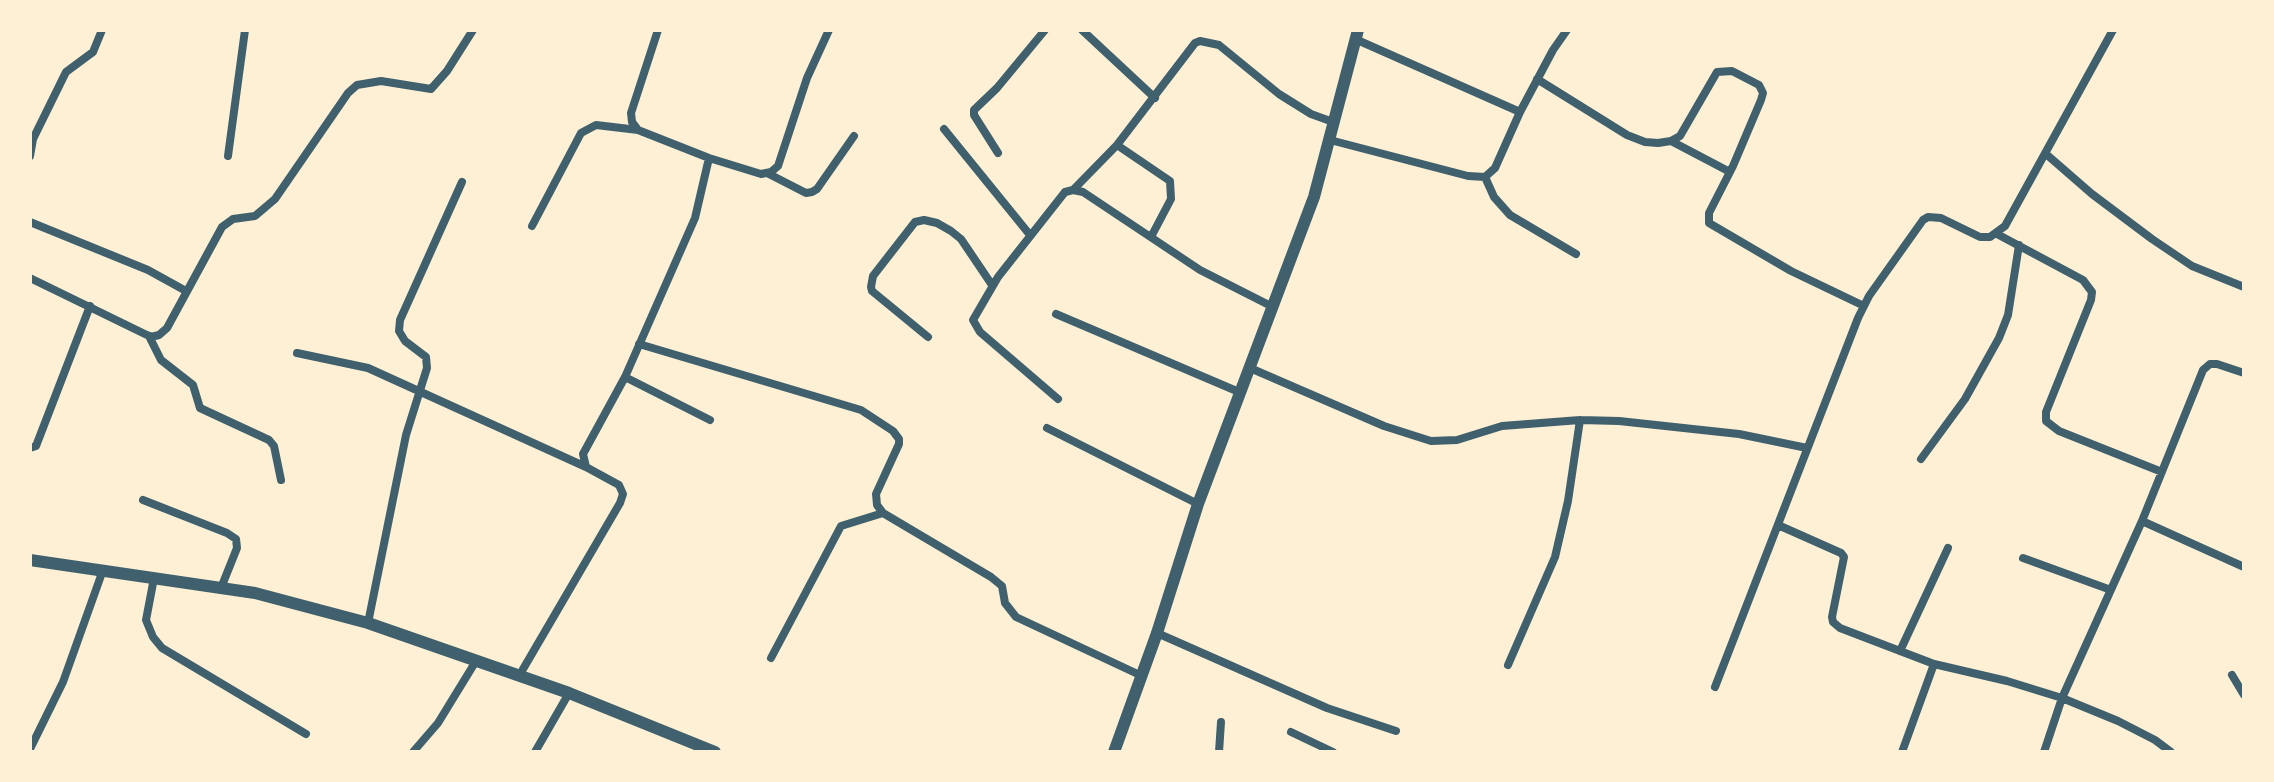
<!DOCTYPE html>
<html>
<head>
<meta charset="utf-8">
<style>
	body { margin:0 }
	#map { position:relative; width:2274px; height:782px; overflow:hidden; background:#fdf0d5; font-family:"Golos Text",sans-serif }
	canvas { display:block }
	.frame { position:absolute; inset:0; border:32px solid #fdf0d5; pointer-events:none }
</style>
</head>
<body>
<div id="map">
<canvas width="2274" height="782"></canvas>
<div class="frame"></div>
</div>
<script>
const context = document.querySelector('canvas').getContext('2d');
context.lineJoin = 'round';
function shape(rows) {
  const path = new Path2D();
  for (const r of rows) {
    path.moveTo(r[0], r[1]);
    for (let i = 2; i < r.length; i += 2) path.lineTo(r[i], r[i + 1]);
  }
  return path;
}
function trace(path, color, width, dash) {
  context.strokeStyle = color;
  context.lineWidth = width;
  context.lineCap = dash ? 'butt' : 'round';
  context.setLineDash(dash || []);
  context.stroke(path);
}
trace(shape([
	[658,30,631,113,632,122,638,130,709,158,761,174,771,172,778,166,807,78,829,30],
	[1082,30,1155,98],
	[1355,39,1520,112],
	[1537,79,1627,135,1645,142,1658,143,1671,141,1680,136,1717,72,1732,71,1759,85,1763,93,1761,100,1733,166,1709,213,1709,223,1791,271,1864,306],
	[944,129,1030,235],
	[1330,140,1468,176,1485,177,1495,168,1520,112,1553,50,1567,30],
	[1671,141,1730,172],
	[1117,145,1170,181,1171,199,1151,237],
	[998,153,974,115,974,110,997,88,1045,30],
	[2046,154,2092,194,2152,239,2192,266,2244,287],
	[30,156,33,139,66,72,93,52,102,30],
	[228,156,245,30],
	[767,173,806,193,812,192,817,189,854,136],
	[1485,177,1494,197,1510,215,1576,254],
	[1073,190,1117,145,1195,43,1200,41,1219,45,1279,94,1311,114,1333,122],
	[30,222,148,270,186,291],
	[532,226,581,133,596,125,638,130],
	[1997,234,2083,280,2092,292,2091,300,2046,412,2046,421,2059,431,2162,472],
	[30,278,151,337,159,335,167,328,222,227,233,219,255,216,275,199,348,93,357,85,381,81,431,89,447,71,473,30],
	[1056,314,1239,392],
	[149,336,161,360,193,385,200,408,269,440,274,446,281,480],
	[928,337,872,291,871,287,873,276,915,222,924,220,937,223,951,231,961,239,992,285],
	[639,344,861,410,893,431,899,439,899,444,876,494,877,505,883,513,991,577,1002,586,1005,603,1016,617,1142,676],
	[297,353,368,368,586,467],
	[1250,368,1384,426,1431,441,1457,440,1502,426,1580,420,1619,421,1739,434,1807,448],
	[625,377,710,420],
	[1058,399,980,332,973,320,998,277,1065,192,1073,190,1083,192,1200,270,1271,306],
	[1047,428,1198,504],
	[30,448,36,446,90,306],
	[1921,459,1965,399,1999,338,2008,315,2019,245],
	[143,500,227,533,236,539,237,548,221,588],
	[2142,521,2244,567],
	[1778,525,1841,553,1844,557,1832,617,1833,622,1840,628,1934,664,2007,681,2062,698,2118,721,2155,740,2171,752],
	[2023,558,2111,590],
	[154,578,146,620,153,637,162,648,306,734],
	[368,623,406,435,427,368,426,357,405,341,399,331,400,320,462,182],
	[1157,633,1327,708,1396,731],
	[1900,651,1948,548],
	[771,658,841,526,883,513],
	[1508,665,1555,557,1568,501,1580,420],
	[2232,675,2244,695],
	[519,676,620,503,623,494,619,485,586,467,583,454,625,377,695,218,709,158],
	[1715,687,1858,318,1869,296,1923,220,1928,217,1941,218,1980,237,1990,237,2005,226,2113,30],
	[1291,732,1333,752],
	[30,749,63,682,103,570],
	[413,752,438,723,476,661],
	[535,752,569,693],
	[1219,752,1221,722],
	[1902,752,1934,664],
	[2044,752,2062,698,2142,521,2203,370,2210,364,2217,364,2244,373]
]), '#3f606c', 8);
trace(shape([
	[30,560,255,593,368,623,569,693,715,752],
	[1114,752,1157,633,1198,504,1314,197,1358,30]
]), '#3f606c', 12);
</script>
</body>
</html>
